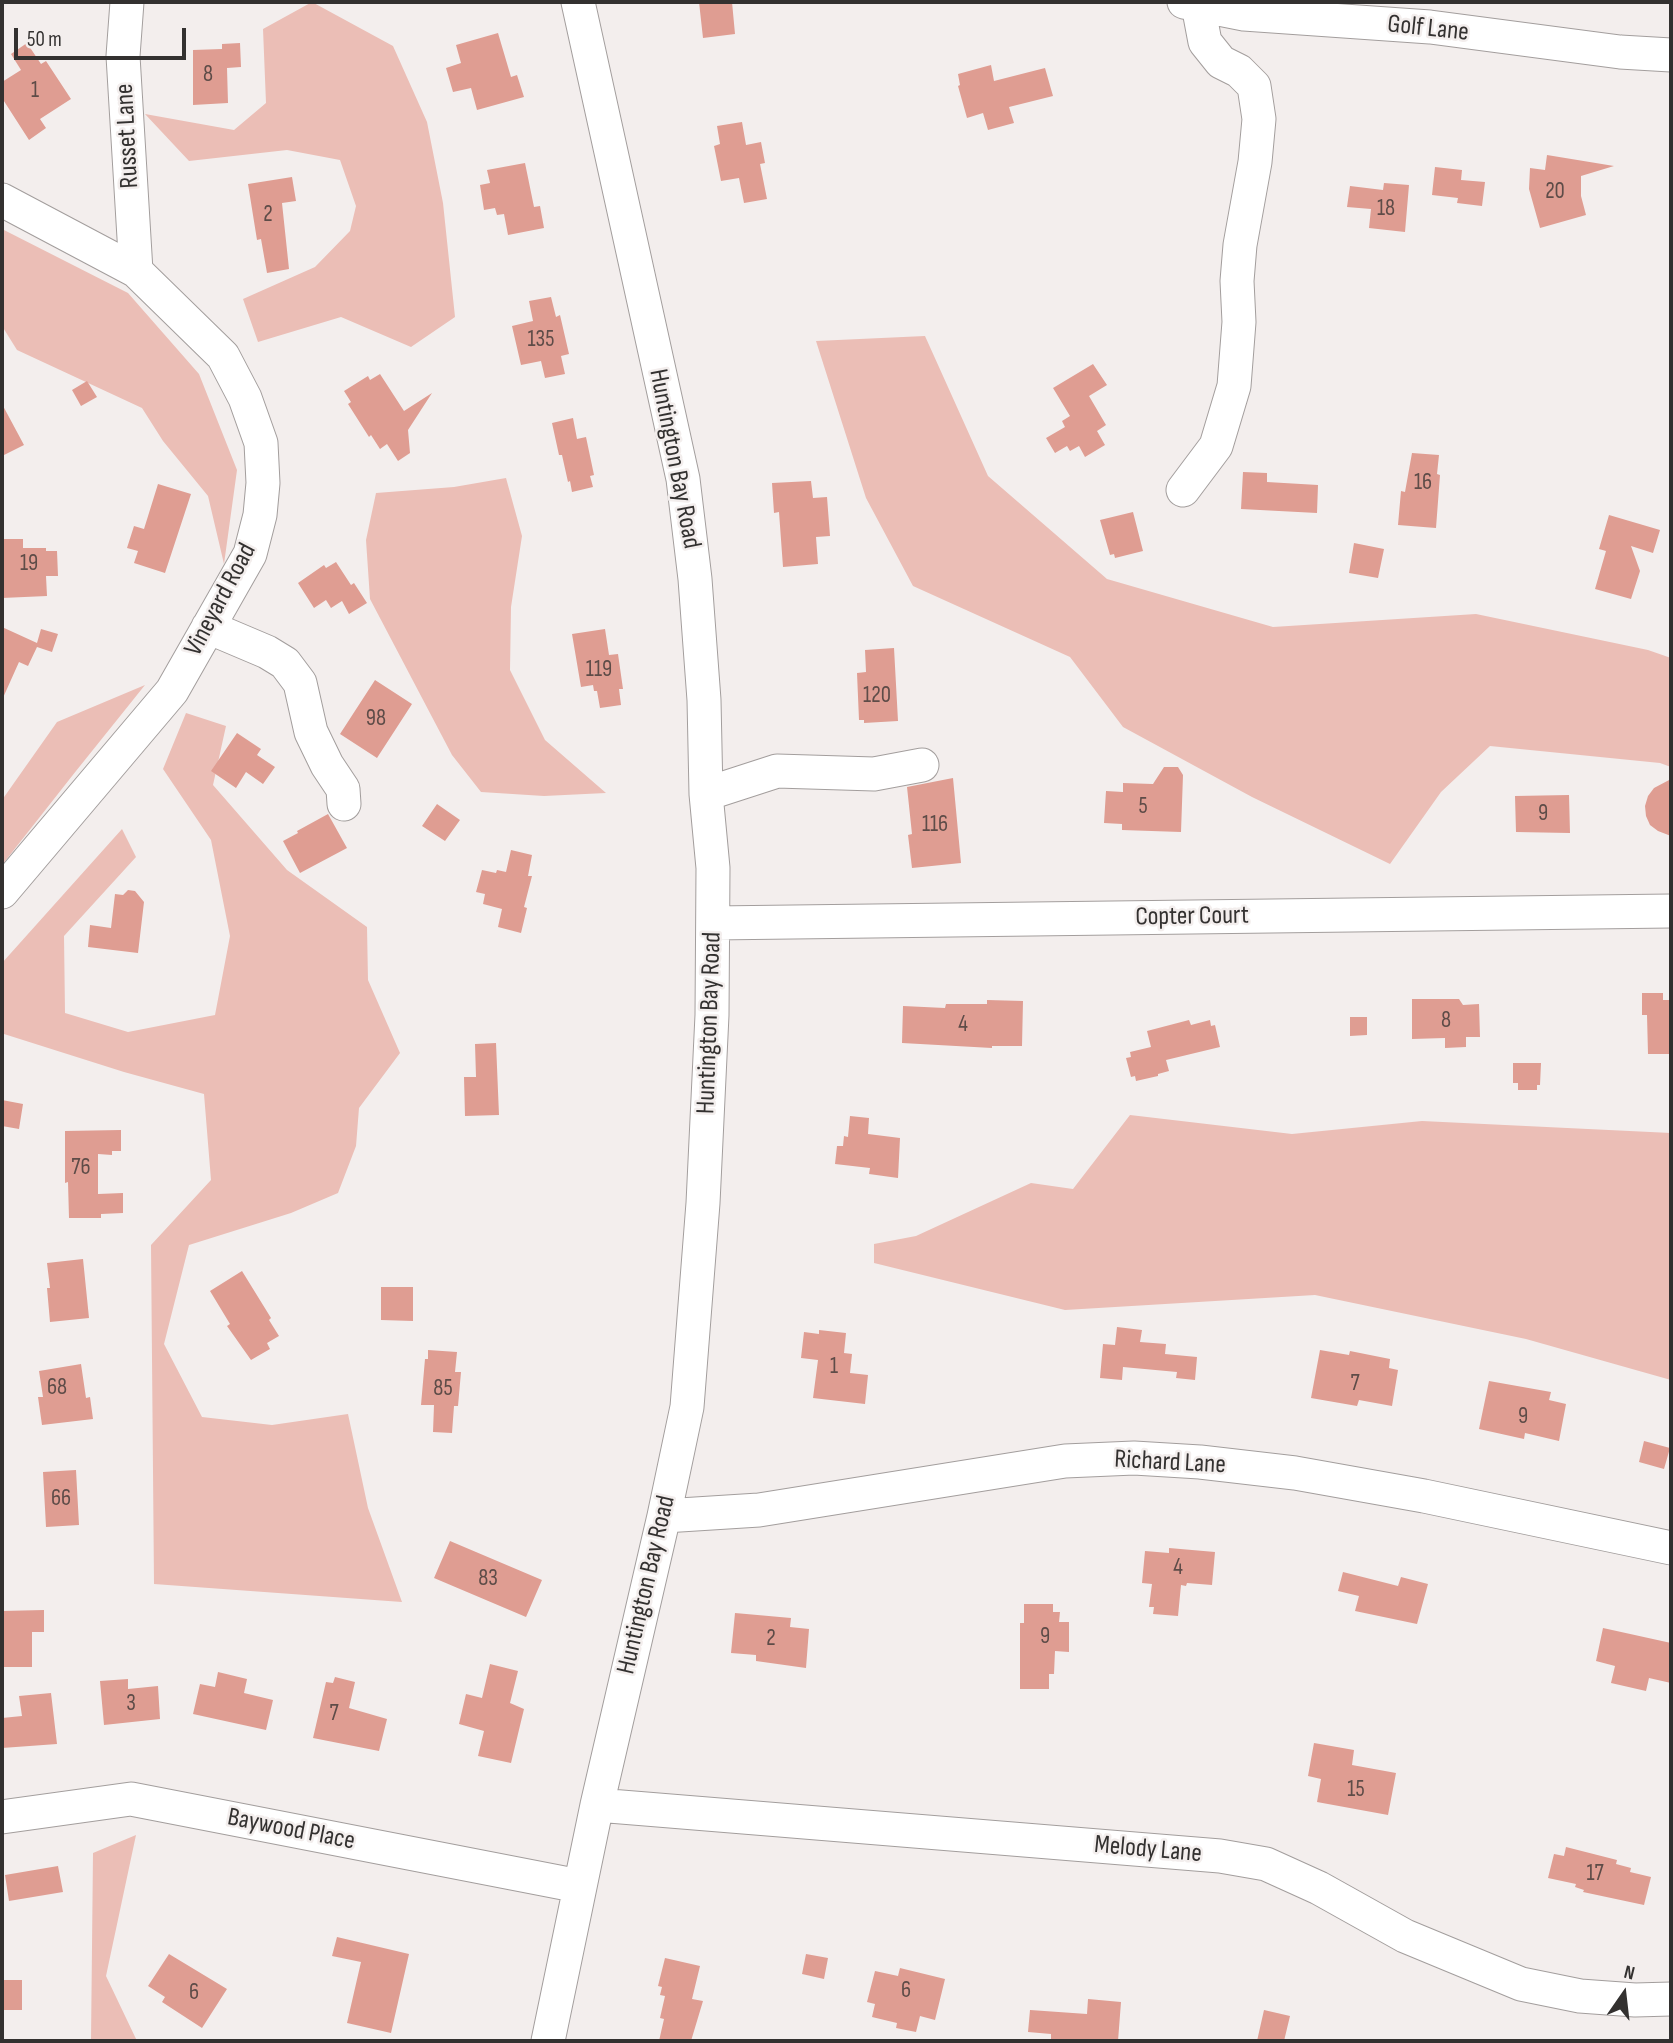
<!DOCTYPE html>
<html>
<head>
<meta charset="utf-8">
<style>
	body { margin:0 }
	#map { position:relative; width:1673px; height:2043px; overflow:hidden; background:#f3eeed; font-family:"Sofia Sans Condensed",sans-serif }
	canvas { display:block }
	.frame { position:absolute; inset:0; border:4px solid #333130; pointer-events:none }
	.north { position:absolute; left:1589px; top:1959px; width:70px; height:70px; -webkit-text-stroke:5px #f3eeed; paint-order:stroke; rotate:14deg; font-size:19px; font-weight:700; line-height:28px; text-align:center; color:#333130 }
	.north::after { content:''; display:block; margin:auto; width:24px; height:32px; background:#333130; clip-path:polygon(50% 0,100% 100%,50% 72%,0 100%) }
	.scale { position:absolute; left:14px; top:28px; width:172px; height:32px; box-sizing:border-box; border:4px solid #333130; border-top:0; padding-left:9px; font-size:21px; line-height:24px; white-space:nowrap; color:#333130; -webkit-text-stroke:5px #f3eeed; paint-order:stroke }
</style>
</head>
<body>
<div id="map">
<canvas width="1673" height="2043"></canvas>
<div class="frame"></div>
<div class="north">N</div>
<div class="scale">50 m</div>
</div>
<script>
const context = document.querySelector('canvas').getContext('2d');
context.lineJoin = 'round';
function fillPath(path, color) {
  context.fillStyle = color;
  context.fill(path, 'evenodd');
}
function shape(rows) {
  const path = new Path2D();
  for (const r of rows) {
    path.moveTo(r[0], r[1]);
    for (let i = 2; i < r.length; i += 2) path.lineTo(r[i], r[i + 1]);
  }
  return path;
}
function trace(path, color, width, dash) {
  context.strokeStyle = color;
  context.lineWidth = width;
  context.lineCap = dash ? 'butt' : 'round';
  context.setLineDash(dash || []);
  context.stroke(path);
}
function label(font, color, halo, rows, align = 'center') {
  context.font = font + ' "Sofia Sans Condensed",sans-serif';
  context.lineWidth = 5;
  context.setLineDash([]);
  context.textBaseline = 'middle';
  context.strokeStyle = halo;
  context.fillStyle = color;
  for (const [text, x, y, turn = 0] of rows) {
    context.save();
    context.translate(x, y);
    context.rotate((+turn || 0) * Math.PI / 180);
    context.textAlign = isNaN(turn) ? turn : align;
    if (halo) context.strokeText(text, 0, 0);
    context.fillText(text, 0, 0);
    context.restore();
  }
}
fillPath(shape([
	[312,2,393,46,427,122,443,203,455,317,411,347,341,317,258,342,243,299,315,267,350,231,356,206,340,160,287,150,189,161,145,114,234,130,266,103,263,29],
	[2,229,128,293,199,374,237,470,224,564,208,496,163,441,142,408,17,350,2,326],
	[925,336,988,476,1107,579,1273,627,1476,614,1648,650,1671,658,1671,767,1660,763,1490,746,1441,792,1390,864,1252,797,1123,727,1070,657,913,586,866,498,816,341],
	[506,478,522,536,511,607,510,670,545,740,606,793,544,796,481,792,452,755,370,599,366,540,376,493,454,487],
	[145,685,76,771,2,865,2,800,57,722],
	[186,713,226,726,213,785,287,870,367,927,368,980,400,1053,359,1108,356,1146,338,1193,291,1213,189,1245,164,1344,202,1417,272,1425,348,1414,368,1508,402,1602,154,1584,151,1245,211,1180,204,1094,124,1072,4,1034,2,963,122,829,136,857,64,936,65,1013,128,1032,215,1015,230,936,211,840,163,769],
	[1130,1115,1292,1134,1422,1121,1671,1133,1671,1380,1526,1339,1315,1295,1065,1310,874,1263,874,1244,916,1236,1031,1183,1073,1189],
	[136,1835,106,1976,137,2041,91,2041,93,1853]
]), '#ebbeb6');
fillPath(shape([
	[699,2,732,2,735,34,703,38],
	[498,33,511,77,517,75,524,97,477,110,471,88,453,92,446,68,461,63,456,45],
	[27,43,41,64,46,61,71,99,40,119,46,128,29,140,2,98,2,82,21,70,11,54],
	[240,43,241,67,227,68,228,103,193,105,193,50,222,49,222,44],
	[991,65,994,81,1045,68,1053,96,1009,107,1014,123,988,130,983,113,967,118,958,86,960,85,958,74],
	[742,122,746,145,761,142,765,163,760,164,767,199,744,203,739,178,721,181,714,146,720,144,717,126],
	[1547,155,1614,166,1581,176,1581,196,1586,215,1540,228,1529,189,1530,168,1545,170],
	[525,163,534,207,540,206,544,228,508,235,504,214,497,215,495,208,484,210,480,185,490,183,487,170],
	[1435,167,1462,170,1461,180,1485,182,1482,206,1457,203,1458,198,1432,195],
	[292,177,296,201,282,203,289,269,267,273,261,239,257,240,248,184],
	[1384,183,1409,185,1405,232,1369,228,1371,209,1347,207,1350,186,1383,190],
	[551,297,556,317,560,315,569,354,561,356,565,374,545,378,541,361,521,365,512,326,533,321,529,301],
	[1093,364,1107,385,1089,396,1106,425,1097,431,1105,445,1085,457,1079,446,1070,451,1067,446,1055,453,1046,438,1065,427,1062,421,1070,416,1053,388],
	[380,374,404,411,432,393,408,430,410,453,398,461,387,444,380,449,371,435,369,437,348,404,351,402,344,391,368,376,370,380],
	[87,381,97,397,81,406,72,390],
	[2,404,24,445,2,456],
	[573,418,577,439,586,437,594,475,590,476,593,487,572,492,570,481,568,482,562,455,559,455,552,423],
	[1412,453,1439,455,1437,474,1440,475,1436,528,1398,525,1401,491,1405,492],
	[1243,472,1267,473,1267,482,1318,485,1317,513,1241,509],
	[811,481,813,498,827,497,830,536,816,537,818,564,783,567,779,512,774,513,772,483],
	[158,484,191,494,165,573,134,563,138,551,127,548,134,526,144,529],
	[1133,512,1143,551,1115,558,1114,554,1110,555,1100,520],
	[1609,515,1660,530,1653,553,1631,546,1640,571,1631,599,1595,589,1606,551,1599,549],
	[2,539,23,539,23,548,46,548,46,551,57,551,58,576,46,576,47,596,2,598],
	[1354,543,1384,549,1378,578,1349,573],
	[336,562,351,585,354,583,367,603,349,614,342,601,331,608,326,600,314,608,298,583,324,565,326,568],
	[2,627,37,643,41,629,58,634,52,652,37,647,28,666,19,662,2,700],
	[605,629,609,655,618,654,623,689,619,689,621,705,600,708,597,691,594,691,593,685,581,687,572,634],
	[894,648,898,721,864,723,864,720,859,720,857,673,866,672,865,650],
	[375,680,412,704,377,758,340,734],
	[237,733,261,749,257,755,275,767,263,784,246,772,236,788,211,771],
	[1164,767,1178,767,1183,775,1181,832,1122,830,1122,824,1104,823,1106,791,1123,792,1123,783,1153,784],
	[953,778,961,863,912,868,908,835,912,834,907,787],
	[1671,779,1671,836,1658,831,1650,825,1646,816,1645,806,1648,796,1654,788],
	[1569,795,1570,833,1516,832,1515,796],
	[437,804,460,820,445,841,422,826],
	[328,814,347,848,300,873,283,841,298,833,297,831],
	[511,850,532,855,528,876,532,876,524,907,527,908,521,933,498,927,502,909,483,904,485,894,476,892,482,870,496,873,497,870,506,872],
	[128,890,135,891,144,902,138,953,88,947,90,925,111,928,115,894,123,895],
	[1642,993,1663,993,1663,1000,1671,1000,1671,1054,1648,1054,1647,1015,1642,1015],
	[1412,999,1459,999,1463,1005,1479,1004,1480,1037,1466,1037,1466,1047,1445,1048,1445,1038,1412,1039],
	[987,1000,1023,1001,1022,1046,992,1046,992,1048,902,1043,903,1006,945,1008,946,1004,987,1004],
	[1350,1017,1367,1017,1367,1035,1350,1036],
	[1189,1020,1191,1025,1210,1020,1211,1026,1215,1025,1220,1047,1166,1060,1169,1071,1158,1074,1158,1076,1136,1081,1135,1076,1131,1077,1126,1058,1131,1057,1130,1052,1151,1047,1147,1031],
	[496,1043,499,1115,465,1116,464,1077,476,1077,475,1044],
	[1513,1063,1541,1063,1540,1085,1537,1085,1537,1090,1518,1090,1518,1083,1513,1083],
	[2,1100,23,1104,19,1129,2,1126],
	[850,1116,869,1118,868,1134,900,1138,898,1178,869,1174,870,1168,835,1164,837,1146,843,1146,844,1136,848,1137],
	[121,1130,121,1151,112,1151,112,1155,98,1154,98,1194,123,1193,123,1213,101,1214,101,1218,69,1218,68,1182,65,1183,65,1131],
	[83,1259,89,1318,50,1322,47,1288,50,1288,47,1263],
	[242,1271,271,1318,269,1320,279,1336,267,1343,270,1349,251,1360,227,1326,230,1324,210,1291],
	[381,1287,413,1287,413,1321,381,1320],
	[1117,1327,1142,1330,1140,1342,1166,1344,1165,1354,1197,1357,1195,1380,1176,1378,1177,1372,1123,1367,1122,1380,1100,1378,1103,1344,1115,1345],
	[819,1330,846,1333,844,1353,852,1354,850,1373,868,1375,865,1404,813,1398,818,1360,801,1358,804,1332,819,1334],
	[428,1350,457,1352,455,1372,461,1372,458,1406,454,1406,452,1433,433,1432,434,1405,421,1405,425,1359,428,1359],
	[1320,1350,1349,1355,1350,1351,1390,1359,1389,1368,1398,1370,1392,1406,1359,1400,1357,1406,1311,1398],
	[81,1364,86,1398,90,1397,93,1419,42,1425,38,1397,43,1397,39,1371],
	[1489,1381,1551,1392,1549,1400,1566,1404,1559,1441,1525,1433,1524,1439,1479,1429],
	[1644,1441,1670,1448,1664,1469,1639,1462],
	[76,1470,79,1525,46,1527,43,1472],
	[450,1541,542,1580,526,1617,434,1578],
	[1169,1548,1215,1552,1212,1585,1187,1583,1186,1586,1181,1585,1178,1616,1153,1614,1154,1607,1149,1607,1152,1584,1142,1583,1145,1551,1169,1553],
	[1343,1572,1398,1586,1401,1577,1428,1584,1417,1624,1355,1611,1359,1596,1338,1591],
	[1024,1604,1053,1604,1053,1612,1060,1612,1059,1622,1069,1622,1069,1652,1055,1651,1054,1674,1049,1674,1049,1689,1020,1689,1020,1623,1024,1623],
	[44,1610,44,1632,32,1632,32,1667,2,1667,2,1611],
	[735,1613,791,1618,790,1627,809,1629,806,1668,756,1661,756,1655,731,1653],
	[1603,1628,1671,1643,1671,1683,1649,1678,1646,1691,1611,1683,1615,1666,1596,1661],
	[490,1664,518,1671,510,1703,524,1709,511,1763,478,1756,484,1731,459,1724,466,1694,482,1698],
	[218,1672,247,1679,244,1693,273,1700,266,1730,193,1714,200,1684,215,1687],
	[335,1677,355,1682,349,1708,387,1719,379,1751,313,1738,326,1682,333,1683],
	[128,1679,128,1689,158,1686,160,1719,104,1725,100,1681],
	[51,1693,57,1744,2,1748,2,1718,22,1716,19,1696],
	[1314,1743,1354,1750,1352,1765,1396,1773,1388,1815,1317,1802,1321,1779,1308,1776],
	[1566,1847,1617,1860,1616,1864,1631,1868,1630,1872,1651,1877,1644,1905,1583,1892,1584,1890,1575,1887,1576,1884,1548,1878,1554,1854,1564,1856],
	[58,1866,63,1892,9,1901,5,1875],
	[337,1937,409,1954,391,2033,347,2023,361,1962,332,1956],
	[169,1954,227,1989,202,2028,162,2002,165,1997,148,1986],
	[806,1954,828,1958,824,1979,802,1974],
	[665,1958,700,1966,692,1999,703,2001,691,2041,659,2041,664,2019,660,2018,665,1996,660,1995,662,1987,658,1986],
	[900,1968,945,1979,935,2020,920,2016,916,2032,896,2028,897,2023,872,2017,875,2004,867,2002,875,1971,898,1976],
	[2,1980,22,1980,22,2010,2,2010],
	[1088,1999,1121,2002,1118,2041,1051,2041,1051,2034,1028,2032,1030,2010,1087,2014],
	[1264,2010,1290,2016,1284,2041,1257,2041]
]), '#df9d92');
const minor = shape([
	[127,2,123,56,136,271],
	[1184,2,1244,14,1430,27,1620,52,1671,55],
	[2,200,136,271,223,356,245,398,261,443,263,483,260,515,250,554,172,691,2,892],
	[1183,490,1216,446,1234,386,1239,322,1237,281,1240,245,1255,162,1259,119,1254,86,1239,71,1221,62,1205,42,1198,5],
	[208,627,267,652,285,663,300,683,311,732,327,765,343,789,344,804],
	[706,794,777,771,874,774,922,765],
	[713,923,1671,911],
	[664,1516,759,1510,1065,1461,1134,1458,1200,1462,1295,1473,1424,1496,1671,1548],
	[597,1805,1220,1856,1266,1864,1319,1888,1405,1936,1521,1984,1580,1996,1635,2000,1671,1999],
	[2,1817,131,1799,579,1886],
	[548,2041,597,1805,664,1516,687,1407,703,1203,712,1015,713,868,706,794,704,700,695,579,683,479,578,2]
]);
trace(minor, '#a39e9d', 35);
trace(minor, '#fff', 33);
label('23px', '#5e4c48', null, [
	["8",208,75],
	["1",35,91],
	["20",1555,192],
	["18",1386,209],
	["2",268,215],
	["135",541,340],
	["16",1423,483],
	["19",29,564],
	["119",599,670],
	["120",877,696],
	["98",376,719],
	["5",1143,807],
	["9",1543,814],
	["116",935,825],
	["8",1446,1021],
	["4",963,1025],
	["76",81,1168],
	["1",834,1367],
	["7",1355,1384],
	["68",57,1388],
	["85",443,1389],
	["9",1523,1417],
	["66",61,1499],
	["4",1178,1568],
	["83",488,1579],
	["9",1045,1637],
	["2",771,1639],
	["3",131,1704],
	["7",334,1714],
	["15",1356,1790],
	["17",1595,1874],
	["6",906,1991],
	["6",194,1993]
]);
label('26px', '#333130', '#f3eeed', [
	["Golf Lane",1428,29,6],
	["Russet Lane",128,136,-93],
	["Huntington Bay Road",674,459,79],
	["Vineyard Road",221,600,-62],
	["Copter Court",1192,917,-1],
	["Huntington Bay Road",710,1023,-88],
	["Richard Lane",1170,1463,3],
	["Huntington Bay Road",647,1585,-77],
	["Baywood Place",291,1830,11],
	["Melody Lane",1148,1850,5]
]);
</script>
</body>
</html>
